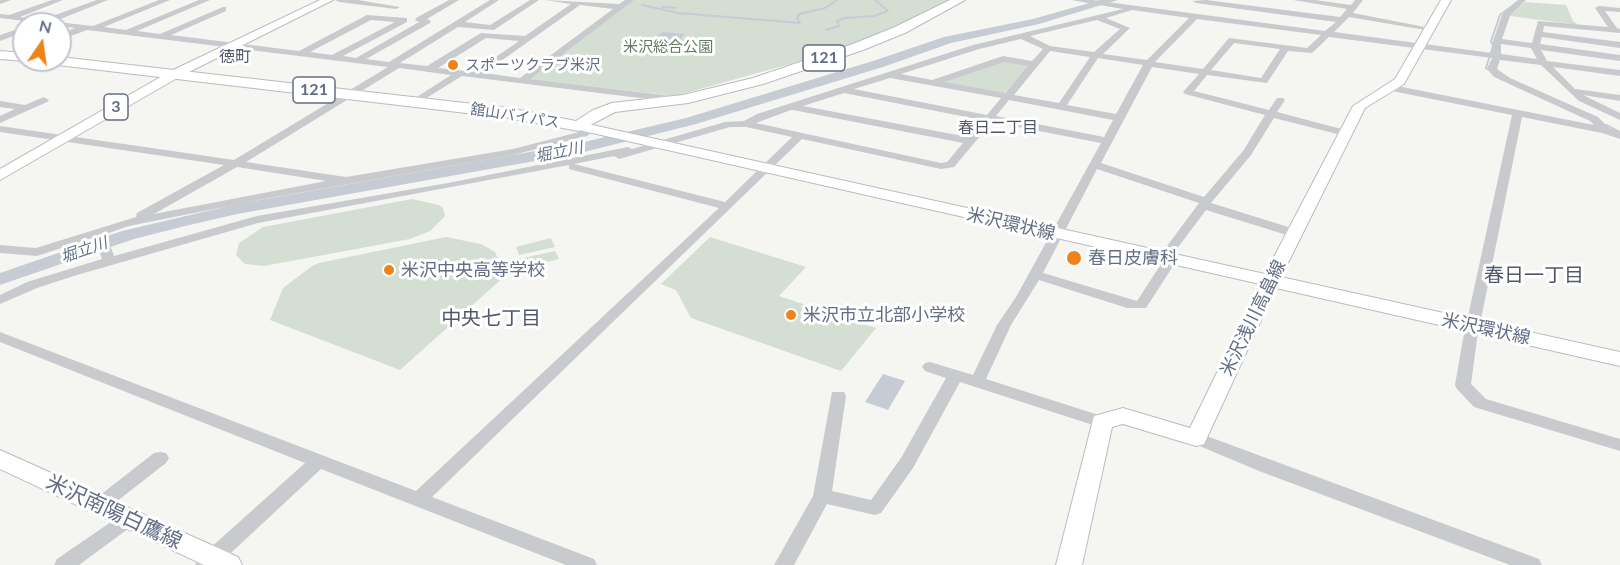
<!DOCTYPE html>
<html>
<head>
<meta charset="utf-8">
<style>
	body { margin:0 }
	#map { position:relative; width:1620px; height:565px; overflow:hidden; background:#f5f6f2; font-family:Lato,sans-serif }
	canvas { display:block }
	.north { position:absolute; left:12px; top:12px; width:60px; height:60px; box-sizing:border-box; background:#fff; border:2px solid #c1c5ce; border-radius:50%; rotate:13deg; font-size:16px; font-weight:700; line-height:24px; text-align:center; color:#636d85 }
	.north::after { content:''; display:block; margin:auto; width:21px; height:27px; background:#ee8419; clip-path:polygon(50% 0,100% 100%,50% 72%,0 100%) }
</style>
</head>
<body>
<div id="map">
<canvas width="1620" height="565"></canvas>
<div class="north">N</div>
</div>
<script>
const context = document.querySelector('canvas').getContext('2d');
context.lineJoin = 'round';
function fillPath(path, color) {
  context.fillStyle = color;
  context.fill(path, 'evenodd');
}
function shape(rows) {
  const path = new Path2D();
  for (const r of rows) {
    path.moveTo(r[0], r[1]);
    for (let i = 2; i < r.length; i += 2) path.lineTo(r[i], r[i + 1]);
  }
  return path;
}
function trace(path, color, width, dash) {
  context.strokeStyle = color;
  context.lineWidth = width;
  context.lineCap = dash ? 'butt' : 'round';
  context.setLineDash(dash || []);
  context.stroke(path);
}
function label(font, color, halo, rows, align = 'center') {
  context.font = font + ' Lato,"Noto Sans JP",sans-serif';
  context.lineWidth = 6;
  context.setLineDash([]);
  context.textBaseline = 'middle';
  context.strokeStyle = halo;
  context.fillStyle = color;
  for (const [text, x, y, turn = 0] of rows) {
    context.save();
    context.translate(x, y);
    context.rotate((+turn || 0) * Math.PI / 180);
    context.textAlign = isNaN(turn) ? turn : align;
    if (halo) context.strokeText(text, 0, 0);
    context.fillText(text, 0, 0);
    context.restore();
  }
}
fillPath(shape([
	[632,0,950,0,858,45,675,96,529,79],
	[1525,2,1566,5,1573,21,1579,25,1510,16],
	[1004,60,1030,66,1003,94,941,83],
	[412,199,439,205,443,208,445,216,430,231,410,239,264,266,245,264,236,255,239,243,263,227],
	[446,237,481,244,495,252,506,275,400,370,270,320,283,288,312,266,319,263],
	[710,237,806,267,779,296,876,328,841,371,691,318,676,290,661,284],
	[551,238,555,247,519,255,516,247],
	[555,251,559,259,523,268,519,259]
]), '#d4ded3');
fillPath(shape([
	[662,32,685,34,668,52,644,50],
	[883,374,905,381,888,410,865,402]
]), '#c7ccd4');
trace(shape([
	[642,5,678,13,800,23,797,18,799,14,825,8,837,0],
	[663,7,676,8],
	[826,30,839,26,837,21,845,18,874,16,888,11,875,0],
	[1489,70,1486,68,1493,46,1491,41,1500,15,1520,0],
	[1606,125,1620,132]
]), '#c7ccd4', 2);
fillPath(shape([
	[1100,0,1118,0,1039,24,951,43,883,67,696,124,580,153,237,214,181,227,134,239,0,285,0,273,122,231,237,204,580,143,686,118,873,61,944,37,1033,19,1100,0]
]), '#c7ccd4');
const major = shape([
	[320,0,333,0,179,77,0,180,0,169,171,71,320,0],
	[1441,0,1451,0,1404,84,1365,108,1281,277,1620,352,1620,366,1276,288,1204,444,1196,446,1123,424,1112,427,1082,565,1056,565,1094,416,1123,408,1190,428,1260,284,579,130,572,126,579,122,1265,274,1353,106,1395,79,1441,0],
	[0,450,238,557,242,565,204,565,0,469,0,450]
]);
const highway = shape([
	[950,0,965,0,905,33,863,50,763,84,688,103,615,112,579,131,509,118,49,64,42,60,60,60,60,57,509,108,576,121,593,110,612,103,683,95,753,78,853,44,895,27,950,0],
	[0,51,24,53,24,60,29,60,24,61,0,59,0,51]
]);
trace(major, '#babcc1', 2);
trace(highway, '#babbbf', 2);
fillPath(shape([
	[0,0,11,0,0,4,0,0],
	[52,0,63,0,20,17,41,20,97,0,108,0,48,24,0,18,0,14,9,15,52,0],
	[159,0,170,0,104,27,126,30,199,0,210,0,137,31,160,34,223,7,226,7,226,11,171,35,299,51,367,15,407,18,407,22,343,56,356,58,419,22,415,20,416,18,449,0,459,0,427,19,431,21,430,23,366,59,389,62,490,0,499,0,465,22,490,25,530,0,539,0,494,30,458,27,400,63,427,66,481,33,525,36,571,4,545,0,619,4,625,0,634,0,530,79,680,97,685,100,680,103,462,76,415,105,412,104,412,100,451,75,399,68,246,162,346,177,513,149,579,132,591,126,596,129,587,136,513,155,264,199,129,226,106,234,114,256,257,216,448,183,628,147,632,149,725,122,744,121,757,114,973,45,1123,9,1071,0,1092,0,1325,31,1336,22,1196,3,1192,1,1206,0,1340,17,1347,9,1293,0,1315,0,1351,5,1355,0,1363,0,1353,13,1435,29,1431,31,1349,17,1334,32,1492,53,1493,41,1502,15,1518,0,1526,0,1510,16,1502,39,1532,43,1538,21,1608,27,1595,8,1599,6,1620,8,1620,12,1605,11,1617,28,1620,29,1620,33,1544,26,1543,32,1620,42,1620,48,1542,37,1540,44,1620,55,1620,61,1541,50,1547,61,1620,70,1620,76,1553,67,1575,89,1620,95,1620,101,1583,95,1620,113,1620,120,1579,101,1541,65,1500,60,1497,69,1510,78,1598,117,1609,128,1620,132,1620,139,1602,133,1522,117,1477,339,1471,384,1486,399,1620,439,1620,451,1474,407,1457,389,1455,385,1463,339,1512,115,1392,91,1387,88,1392,85,1594,125,1590,121,1494,77,1487,69,1492,58,1329,37,1312,53,1288,51,1267,83,1207,75,1194,91,1269,110,1277,98,1283,98,1285,100,1277,112,1349,131,1350,133,1345,136,1274,118,1251,155,1211,203,1298,230,1300,233,1298,236,1290,236,1206,210,1176,250,1177,260,1146,308,1127,308,1039,280,1011,325,986,379,1108,418,1110,422,1108,426,1102,428,1096,426,960,382,913,468,881,513,875,515,827,504,794,565,774,565,813,496,832,392,844,392,846,396,832,491,871,500,901,458,946,378,925,371,922,367,925,363,930,362,973,375,997,325,1016,297,1101,143,992,122,954,167,941,169,802,139,432,497,594,559,597,565,566,565,321,469,218,565,195,565,198,559,305,463,0,342,0,332,416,491,719,208,569,169,569,165,258,223,77,275,37,288,0,304,0,295,27,282,102,259,95,237,37,256,0,253,0,245,36,248,136,217,137,213,224,165,0,132,0,126,234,160,388,67,87,30,60,40,60,34,75,28,60,26,60,24,56,24,57,22,93,26,159,0],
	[580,5,613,9,520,78,484,73,580,5],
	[1132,10,1189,18,1147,60,1103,54,1130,28,1106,18,1132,10],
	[1197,19,1321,35,1307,48,1229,38,1203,69,1155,62,1197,19],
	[371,20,395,22,332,55,310,52,371,20],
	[1097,20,1120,29,1094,52,1050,46,1030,36,1097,20],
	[486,38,519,41,474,72,438,68,486,38],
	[1021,39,1043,49,1032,61,1003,56,932,80,901,74,979,49,1021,39],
	[1234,43,1280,49,1261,78,1211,70,1234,43],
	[1501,44,1531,48,1537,59,1501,54,1501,44],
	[1050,51,1090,57,1059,103,1014,95,1050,51],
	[1098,58,1143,65,1116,114,1067,105,1098,58],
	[1004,62,1028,66,1005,93,944,82,1004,62],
	[1152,67,1199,74,1183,92,1185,94,1265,115,1243,151,1204,197,1101,163,1152,67],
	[890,78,1001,98,987,115,854,89,890,78],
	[844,93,982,120,968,137,803,106,844,93],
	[1009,100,1113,120,1104,137,996,116,1009,100],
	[791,110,793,110,963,143,947,162,941,163,756,123,791,110],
	[730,127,746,127,792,137,725,202,574,164,614,156,619,159,730,127],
	[237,167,326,181,154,214,237,167],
	[1097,169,1199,203,1164,250,1163,261,1137,301,1043,273,1097,169],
	[335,0,358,0,400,7,396,9,339,2,335,0],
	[24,27,24,32,0,41,0,35,24,27],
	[44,97,49,100,47,102,0,123,0,116,15,109,0,107,0,101,25,105,44,97],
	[1196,432,1539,559,1542,565,1510,565,1259,471,1190,442,1188,438,1190,434,1196,432],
	[160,452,166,453,169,458,166,463,107,509,101,511,95,509,92,504,95,499,154,453,160,452],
	[130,511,136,513,139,518,136,523,79,565,54,565,57,559,124,513,130,511]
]), '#c8cace');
fillPath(major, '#fff');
fillPath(highway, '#fff');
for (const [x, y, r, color] of [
	[453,65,6,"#ee8419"],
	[1074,258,8,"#ee8419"],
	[389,270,6,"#ee8419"],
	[791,315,6,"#ee8419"]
]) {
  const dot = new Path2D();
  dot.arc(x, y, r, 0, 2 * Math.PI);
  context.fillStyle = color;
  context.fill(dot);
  trace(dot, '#fff', 2);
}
label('15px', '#627c64', '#fff', [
	["米沢総合公園",668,47]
]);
label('15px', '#636d85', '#fff', [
	["スポーツクラブ米沢",465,65]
], 'left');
label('15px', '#636d85', '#fff', [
	["舘山バイパス",515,116,9]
]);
label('16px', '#515869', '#fff', [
	["徳町",235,57],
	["春日二丁目",998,128]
]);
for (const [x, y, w] of [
	[824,58,42],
	[314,90,42],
	[116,107,24]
]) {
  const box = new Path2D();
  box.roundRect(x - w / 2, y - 13, w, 26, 4.5);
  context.fillStyle = '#fff';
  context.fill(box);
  trace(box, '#636d85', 1.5);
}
label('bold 16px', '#636d85', null, [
	["121",824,58],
	["121",314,90],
	["3",116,107]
]);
label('italic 16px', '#637489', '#fff', [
	["堀立川",559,152,-11],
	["堀立川",84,250,-19]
]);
label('18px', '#636d85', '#fff', [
	["米沢環状線",1011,224,13],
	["米沢浅川高畠線",1253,318,-64],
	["米沢環状線",1486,329,12]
]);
label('18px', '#636d85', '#fff', [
	["春日皮膚科",1088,258],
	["米沢中央高等学校",401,270],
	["米沢市立北部小学校",803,315]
], 'left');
label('20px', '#515869', '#fff', [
	["春日一丁目",1534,276],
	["中央七丁目",491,319]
]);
label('21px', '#636d85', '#fff', [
	["米沢南陽白鷹線",114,512,25]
]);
</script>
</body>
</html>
